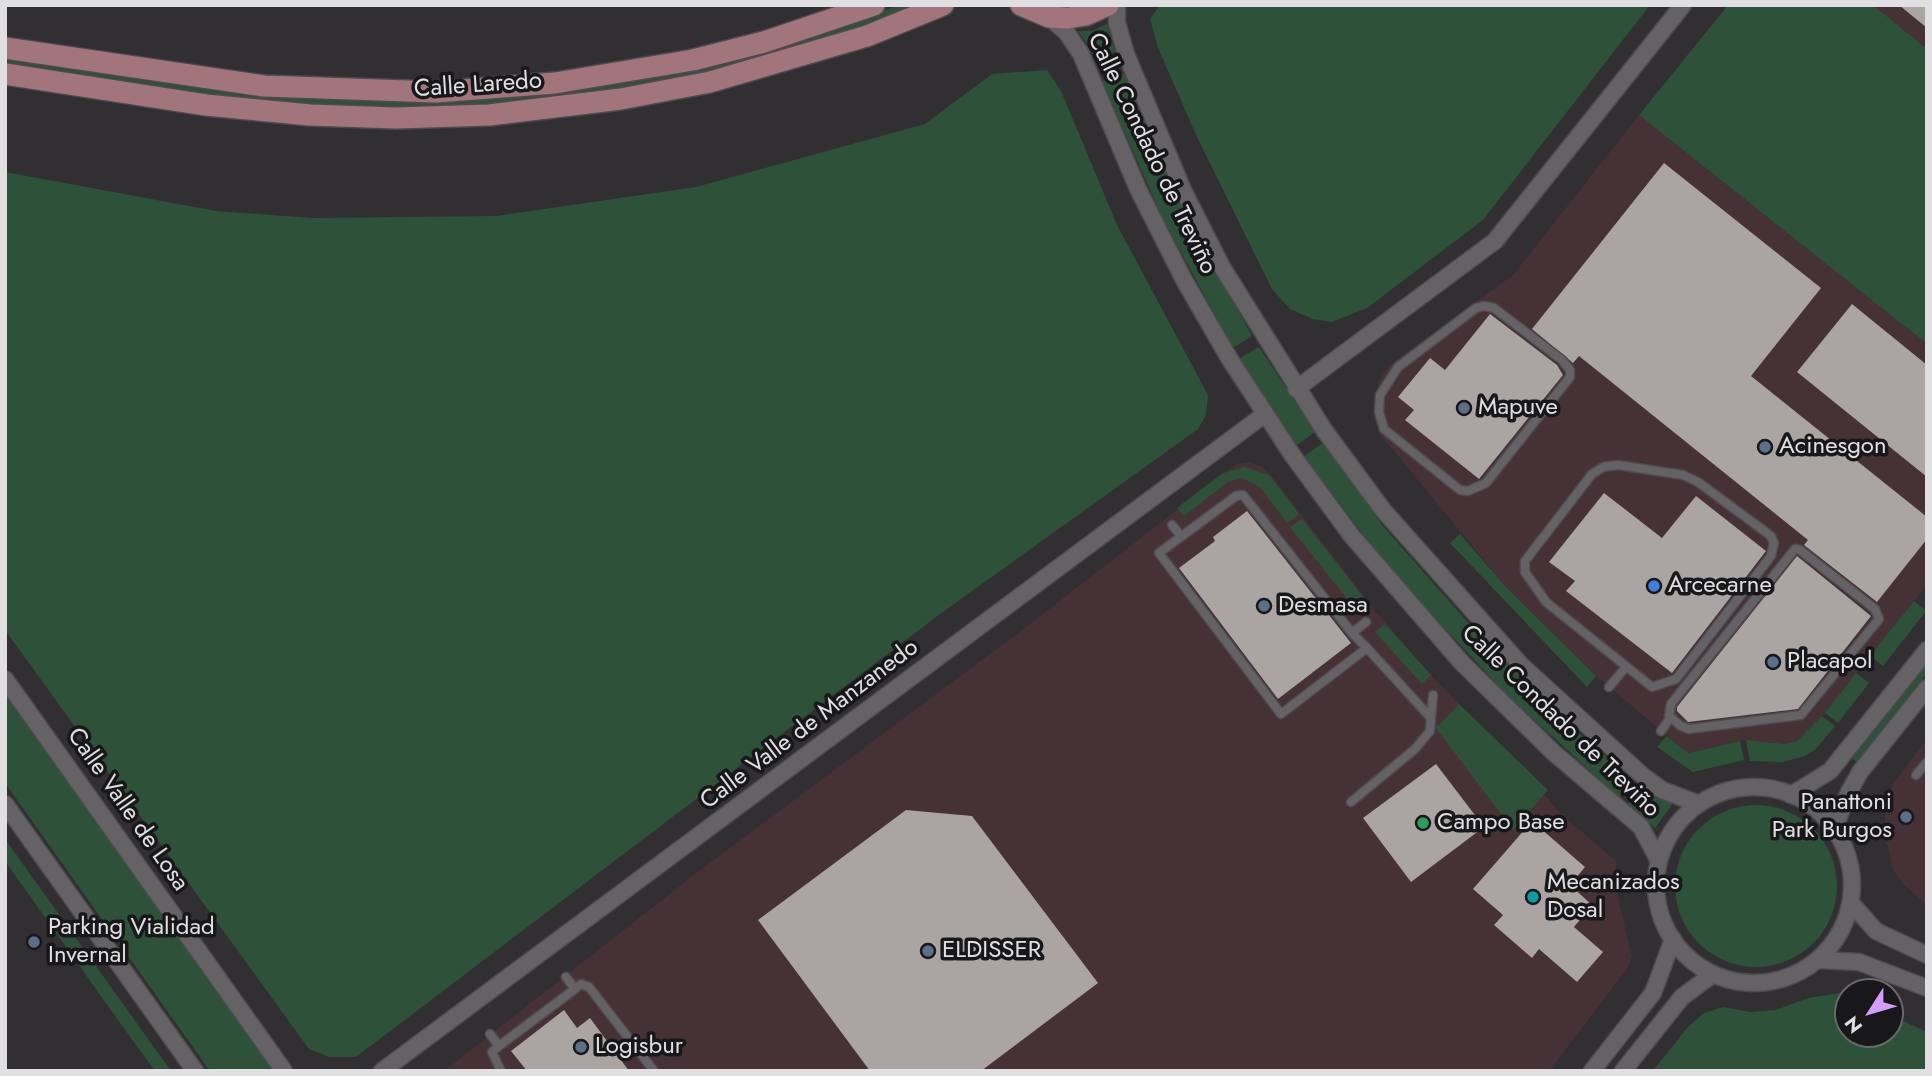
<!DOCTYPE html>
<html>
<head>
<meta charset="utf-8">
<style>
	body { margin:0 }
	#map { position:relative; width:1932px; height:1076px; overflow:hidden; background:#312f32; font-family:Jost,sans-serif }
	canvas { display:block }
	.frame { position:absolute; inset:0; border:7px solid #e0dfe1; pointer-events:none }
	.north { position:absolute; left:1834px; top:978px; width:70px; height:70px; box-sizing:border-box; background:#181719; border:2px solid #686769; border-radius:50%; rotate:233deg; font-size:19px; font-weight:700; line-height:28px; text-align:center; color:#e0dfe1 }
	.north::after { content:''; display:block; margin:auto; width:24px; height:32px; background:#d49cfb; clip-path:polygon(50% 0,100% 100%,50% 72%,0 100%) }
</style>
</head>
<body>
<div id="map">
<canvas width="1932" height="1076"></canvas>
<div class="frame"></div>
<div class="north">N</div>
</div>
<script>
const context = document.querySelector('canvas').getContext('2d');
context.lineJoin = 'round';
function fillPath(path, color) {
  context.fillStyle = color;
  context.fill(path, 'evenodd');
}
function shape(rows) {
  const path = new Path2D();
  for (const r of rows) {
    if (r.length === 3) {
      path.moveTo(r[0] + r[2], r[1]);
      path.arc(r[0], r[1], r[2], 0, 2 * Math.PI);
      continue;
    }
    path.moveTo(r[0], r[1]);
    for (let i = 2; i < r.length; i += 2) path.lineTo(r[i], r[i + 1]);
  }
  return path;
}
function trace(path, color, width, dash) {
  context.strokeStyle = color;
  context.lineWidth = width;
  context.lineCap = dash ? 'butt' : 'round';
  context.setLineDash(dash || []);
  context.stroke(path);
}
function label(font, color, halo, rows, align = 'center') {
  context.font = font + ' Jost,sans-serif';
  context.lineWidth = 7;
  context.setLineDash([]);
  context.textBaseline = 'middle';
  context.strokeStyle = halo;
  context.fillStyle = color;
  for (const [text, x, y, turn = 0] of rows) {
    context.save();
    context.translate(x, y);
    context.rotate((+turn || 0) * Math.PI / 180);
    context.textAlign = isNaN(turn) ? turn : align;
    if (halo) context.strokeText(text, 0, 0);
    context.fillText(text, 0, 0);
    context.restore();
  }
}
fillPath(shape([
	[1873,5,1927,5,1927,49],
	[1639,115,1927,344,1927,585,1811,731,1797,741,1785,744,1743,740,1688,753,1596,676,1506,587,1380,434,1373,416,1378,382,1389,365,1513,275],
	[1248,462,1261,466,1272,476,1372,607,1431,675,1533,781,1561,814,1616,861,1618,897,1632,957,1627,969,1549,1071,444,1071,695,874,1026,627,1236,464],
	[1927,739,1927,905,1903,884,1893,870,1884,830,1886,804,1893,784]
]), '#453136');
fillPath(shape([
	[900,5,918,5,853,30,761,59,663,83,495,105,316,107,236,100,5,65,5,58,190,87,304,99,385,102,467,100,581,89,689,70,770,50],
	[1160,5,1650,5,1483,220,1367,308,1332,322,1313,319,1290,309,1272,289,1197,137,1158,48,1150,19],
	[1728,5,1873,5,1927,49,1927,344,1639,115],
	[1107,24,1115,52,1095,60,1089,46,1078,31,1092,31],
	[1047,70,1061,91,1117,225,1208,395,1206,415,1198,429,940,614,356,1057,329,1057,309,1049,5,630,5,172,216,211,313,218,496,216,696,187,925,124,992,74],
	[1124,73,1180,204,1252,336,1233,348,1163,219,1102,81],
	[1259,347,1315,432,1297,445,1240,358],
	[1323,443,1382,525,1486,643,1579,733,1633,780,1619,797,1510,698,1390,570,1304,456],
	[1245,467,1269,475,1299,514,1287,523,1261,488,1242,478,1228,482,1184,516,1177,508,1223,473],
	[1302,519,1368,603,1357,611,1290,527],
	[1460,534,1506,587,1596,676,1587,687,1450,543],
	[1914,601,1926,611,1883,666,1870,656],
	[1385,624,1431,675,1422,684,1375,632],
	[1927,664,1927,673,1857,762,1852,759],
	[1856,673,1869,683,1838,723,1825,713],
	[5,695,108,839,274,1071,210,1071,5,783],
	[1459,704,1548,790,1513,830,1436,728],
	[1822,716,1835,726,1815,750,1805,756,1783,762,1750,761,1746,740,1785,744,1797,741],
	[1667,736,1688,753,1740,741,1744,760,1693,772,1657,747],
	[1643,787,1673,803,1655,828,1628,804],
	[1756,886,81],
	[5,839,171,1071,155,1071,120,1023,5,861],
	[1840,993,1848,995,1848,1034,1890,1034,1890,1015,1927,1032,1927,1071,1653,1071,1687,1028,1704,1013,1723,1007,1750,1012,1776,1010,1808,998]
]), '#2e5239');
fillPath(shape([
	[1899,5,1927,5,1927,28],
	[1664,163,1821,288,1751,376,1927,517,1927,539,1877,602,1804,545,1808,540,1579,356,1573,363,1532,329],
	[1852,304,1927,365,1927,477,1797,372],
	[1490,314,1557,365,1563,375,1479,479,1405,420,1414,410,1398,397,1430,358,1445,370],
	[1604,493,1662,538,1696,496,1766,551,1672,673,1566,591,1575,581,1549,562],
	[1247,511,1351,643,1278,699,1179,568,1215,541,1213,537],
	[1797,556,1871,616,1798,709,1688,722,1677,711,1677,707],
	[1436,764,1484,827,1411,882,1363,818],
	[906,810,972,816,1098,983,981,1071,870,1071,758,920],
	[1532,821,1585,867,1570,885,1592,905,1574,927,1603,952,1577,982,1539,949,1532,958,1494,925,1503,915,1473,889],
	[564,1010,577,1028,590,1018,629,1071,527,1071,511,1051]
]), '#aaa4a3');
const service = shape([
	[1484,306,1494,308,1562,360,1570,370,1570,377,1486,483,1468,491,1460,490,1384,429,1379,412,1380,395,1398,367,1476,308,1484,306],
	[1618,465,1683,475,1698,482,1771,536,1774,543,1771,556,1676,679,1652,687,1546,602,1525,572,1525,561,1592,474,1603,467,1618,465],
	[1172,525,1181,536],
	[1795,549,1800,550,1875,609,1879,619,1801,715,1689,729,1681,726,1669,716,1671,704,1795,549],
	[1352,633,1366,622],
	[1367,648,1281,714,1159,553,1236,496,1243,495,1352,633,1367,648,1431,718,1433,695],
	[1850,655,1863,665],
	[1609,687,1626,667],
	[1661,731,1671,717],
	[1916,775,1927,762],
	[1351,802,1415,749,1430,731,1431,718],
	[575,989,581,984,589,987,654,1071],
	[490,1034,499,1046,575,989,566,977],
	[499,1046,492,1052,501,1071]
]);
const minor = shape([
	[1117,5,1117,23,1126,54,1183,190,1222,267,1324,430,1383,510,1522,666,1643,776,1662,790,1699,804],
	[1049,17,1067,33,1081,54,1138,189,1184,280,1229,358,1293,456,1351,535,1462,663,1554,753,1641,827,1659,861],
	[1296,389,1495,241,1683,5],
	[5,679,284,1071],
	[1754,885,98],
	[1791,795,1830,771,1927,650],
	[5,804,195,1071],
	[1834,829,1849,792,1860,772,1927,688],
	[1851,903,1876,931,1927,955],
	[1818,960,1859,962,1927,988],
	[382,1071,1265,414],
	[1592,1071,1653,993,1673,939],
	[1623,1071,1682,997,1713,974]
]);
const primary = shape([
	[1021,5,1049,17,1068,18,1086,15,1108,5],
	[5,48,264,86,436,92,555,83,693,60,764,42,874,5],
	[5,74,206,105,310,115,396,118,489,115,621,99,710,82,867,36,943,5]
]);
trace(service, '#4d4b4e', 11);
trace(minor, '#4d4b4e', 19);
trace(primary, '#4d4b4e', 24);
trace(service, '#656266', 8);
trace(minor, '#656266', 16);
trace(primary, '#a2747c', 21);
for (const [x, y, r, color] of [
	[1464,408,7,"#5c6f8a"],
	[1765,447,7,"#5c6f8a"],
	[1654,586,7,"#3f7fe0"],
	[1264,606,7,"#5c6f8a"],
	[1773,662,7,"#5c6f8a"],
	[1906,817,7,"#5c6f8a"],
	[1423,823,7,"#2e9e5b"],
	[1533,897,7,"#0f9aa8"],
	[34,942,7,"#5c6f8a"],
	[928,951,7,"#5c6f8a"],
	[581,1047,7,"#5c6f8a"]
]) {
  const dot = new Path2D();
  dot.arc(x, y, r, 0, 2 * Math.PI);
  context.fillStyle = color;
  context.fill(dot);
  trace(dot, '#181719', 2.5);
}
label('24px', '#e0dfe1', '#181719', [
	["Calle Laredo",478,86,-4],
	["Calle Condado de Treviño",1151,154,64],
	["Calle Condado de Treviño",1560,722,44],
	["Calle Valle de Manzanedo",810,725,-37],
	["Calle Valle de Losa",127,810,55]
]);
label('24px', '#e0dfe1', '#181719', [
	["Mapuve",1478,408],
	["Acinesgon",1779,447],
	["Arcecarne",1668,586],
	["Desmasa",1278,606],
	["Placapol",1787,662],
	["Panattoni",1892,803,"right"],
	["Park Burgos",1892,831,"right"],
	["Campo Base",1437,823],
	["Mecanizados",1547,883],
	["Dosal",1547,911],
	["Parking Vialidad",48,928],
	["Invernal",48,956],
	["ELDISSER",942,951],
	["Logisbur",595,1047]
], 'left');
</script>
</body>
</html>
